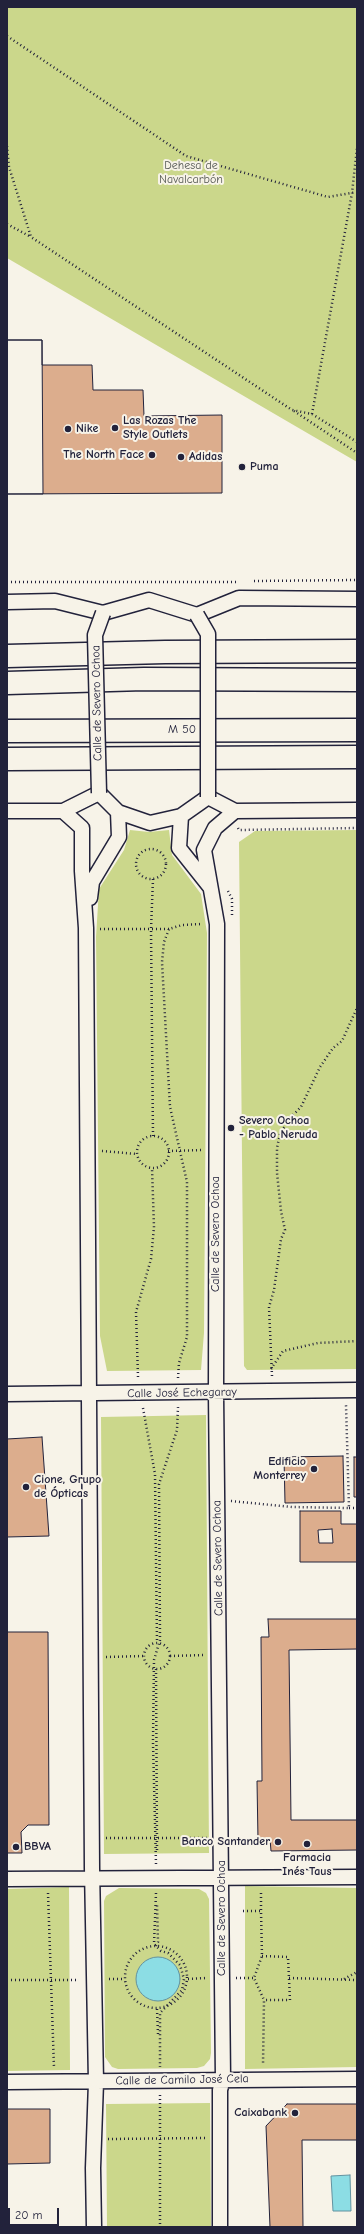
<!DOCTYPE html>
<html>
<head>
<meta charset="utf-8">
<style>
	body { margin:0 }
	#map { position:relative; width:364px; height:2234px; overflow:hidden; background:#f7f3e8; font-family:"Comic Neue",sans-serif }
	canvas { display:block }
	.frame { position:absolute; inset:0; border:8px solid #22223b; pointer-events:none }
	.scale { position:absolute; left:8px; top:2208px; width:51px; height:18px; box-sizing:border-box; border:2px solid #22223b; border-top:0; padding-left:5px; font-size:12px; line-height:14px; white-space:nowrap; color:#22223b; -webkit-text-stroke:3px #f7f3e8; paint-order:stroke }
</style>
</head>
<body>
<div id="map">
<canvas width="364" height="2234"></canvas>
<div class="frame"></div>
<div class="scale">20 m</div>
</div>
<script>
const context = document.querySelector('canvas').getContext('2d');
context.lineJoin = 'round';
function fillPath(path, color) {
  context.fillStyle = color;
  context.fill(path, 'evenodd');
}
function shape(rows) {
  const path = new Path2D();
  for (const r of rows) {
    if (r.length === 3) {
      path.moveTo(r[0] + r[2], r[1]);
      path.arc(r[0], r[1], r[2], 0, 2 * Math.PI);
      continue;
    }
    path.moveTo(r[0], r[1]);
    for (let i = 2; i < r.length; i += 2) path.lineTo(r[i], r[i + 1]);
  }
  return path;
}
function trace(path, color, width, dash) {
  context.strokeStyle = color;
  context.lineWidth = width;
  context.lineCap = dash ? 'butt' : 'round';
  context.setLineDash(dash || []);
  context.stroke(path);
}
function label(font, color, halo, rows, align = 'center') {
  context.font = font + ' "Comic Neue",sans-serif';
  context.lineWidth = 4;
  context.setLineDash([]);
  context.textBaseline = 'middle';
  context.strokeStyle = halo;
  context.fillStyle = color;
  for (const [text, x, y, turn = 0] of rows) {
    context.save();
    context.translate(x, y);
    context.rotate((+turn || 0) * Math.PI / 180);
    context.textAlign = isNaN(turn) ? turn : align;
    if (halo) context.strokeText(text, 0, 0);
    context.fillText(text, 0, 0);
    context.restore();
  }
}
fillPath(shape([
	[7,7,357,7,357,462,7,258],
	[130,830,149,832,169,830,172,855,201,894,207,933,204,1333,201,1370,107,1371,100,1336,96,937,99,889,124,850],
	[357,830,357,1369,247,1370,244,1366,239,842,255,831],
	[206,1415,209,1853,104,1854,101,1417],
	[245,1886,357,1888,357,2067,245,2069],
	[69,1887,70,2070,7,2071,7,1889],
	[119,1888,199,1889,206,1893,209,1899,211,2053,210,2059,204,2066,197,2068,118,2069,112,2067,105,2057,104,1901,106,1896],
	[210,2103,211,2227,107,2227,106,2104]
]), '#cbd78b');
const water = shape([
	[158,1979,22],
	[350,2175,351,2211,333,2211,331,2176,350,2175]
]);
fillPath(water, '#8cdde4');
trace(water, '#6292a0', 1);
const building = shape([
	[7,340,42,340,42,365,92,365,93,390,143,390,144,416,222,415,222,493,7,494,7,340],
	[7,340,42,340,43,494,7,494,7,340],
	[42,1437,49,1536,7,1537,7,1439,42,1437],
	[343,1456,344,1502,285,1503,284,1457,343,1456],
	[354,1457,357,1457,357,1497,354,1497,354,1457],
	[300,1511,341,1511,341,1524,357,1524,357,1562,300,1562,300,1511],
	[332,1529,333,1543,319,1543,318,1530,332,1529],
	[268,1619,357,1619,357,1649,289,1650,291,1820,357,1820,357,1850,271,1851,270,1839,258,1840,257,1781,262,1781,261,1637,269,1637,268,1619],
	[7,1632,48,1632,49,1825,28,1825,21,1832,22,1853,7,1853,7,1632],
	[287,2104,357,2104,357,2140,302,2140,303,2227,270,2227,266,2126,287,2104],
	[7,2109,50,2109,50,2163,7,2164,7,2109]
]);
fillPath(building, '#dcad8d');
trace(building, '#22223b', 1);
const minor = shape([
	[7,602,55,601,103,613,149,600,197,615,239,598,357,599],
	[7,811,63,811,99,793,118,812,150,823,181,816,208,797,235,811,357,810],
	[63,811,82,828,82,871,86,928,92,1868,96,2082,93,2168,94,2227],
	[181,816,179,848,210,887],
	[90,898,92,882,119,837,118,812],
	[7,1394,357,1390],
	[7,1879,357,1877],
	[7,2082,357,2079],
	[220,2227,220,2090,223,2079,216,1393,217,924,204,850,215,828,235,811]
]);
const motorway = shape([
	[7,656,165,652,357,651],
	[7,683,144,679,357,680],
	[7,731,357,730],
	[7,759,357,757]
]);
trace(minor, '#22223b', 17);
trace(motorway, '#22223b', 25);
trace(shape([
	[7,36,186,156,328,197,357,192],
	[7,146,9,167,31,237,292,410,312,414,352,193,357,148],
	[7,224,31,237],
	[294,411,357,453],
	[312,414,357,442],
	[254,581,357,580],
	[7,582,238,582],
	[238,828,239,830,357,828],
	[151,864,15],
	[153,879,151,929,153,1137],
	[228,891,232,899,232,916],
	[100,929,169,929],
	[153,1152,16],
	[102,1151,137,1154],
	[168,1151,202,1150],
	[271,1369,283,1351,318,1343,357,1341],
	[272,1376,269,1307,274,1290,281,1239,285,1230,281,1211,277,1173,277,1148,280,1134,290,1118,301,1107,320,1067,333,1048,342,1041,357,1008],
	[138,1377,136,1312,151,1259,154,1227,152,1168],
	[178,1378,179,1363,187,1337,187,1182,170,1107,162,962,164,942,169,929,182,925,202,924],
	[143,1408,155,1474,157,1642],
	[231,1501,292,1507,349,1508,346,1405],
	[349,1508,357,1508],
	[157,1656,13],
	[170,1656,204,1655],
	[106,1657,143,1656],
	[156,1669,157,1850],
	[106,1838,207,1838],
	[156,1864,153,1742,154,1660,160,1640,159,1484,177,1430,178,1407],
	[48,1893,54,2068],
	[156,1893,154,1944,161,1951,168,1953,180,1965,184,1979,182,1990,160,2013,160,2067],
	[261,1893,261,1911],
	[243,1911,261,1911,262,1956,254,1978,264,2000,263,2065],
	[156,1977,31],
	[156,1946,158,1942,157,1905],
	[262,1956,288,1957,290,2000,264,2000],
	[236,1978,254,1978],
	[289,1978,357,1980],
	[109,1979,125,1979],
	[188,1979,207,1978],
	[344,1979,357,1972],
	[7,1980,78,1980],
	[157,2009,158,2034],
	[160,2095,160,2227],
	[108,2139,205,2138]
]), '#22223b', 2.5, [1, 3]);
trace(minor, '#f7f3e8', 14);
trace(motorway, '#f7f3e8', 22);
const minorBridge = shape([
	[197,615,208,634,208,797],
	[99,793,95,635,103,613]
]);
trace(minorBridge, '#22223b', 17, []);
trace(minorBridge, '#f7f3e8', 14);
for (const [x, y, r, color] of [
	[115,428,4,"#22223b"],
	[68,429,4,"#22223b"],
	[152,455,4,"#22223b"],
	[181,457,4,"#22223b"],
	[242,467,4,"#22223b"],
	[231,1128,4,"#22223b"],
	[314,1469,4,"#22223b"],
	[26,1487,4,"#22223b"],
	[278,1842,4,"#22223b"],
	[307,1844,4,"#22223b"],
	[16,1847,4,"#22223b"],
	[295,2113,4,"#22223b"]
]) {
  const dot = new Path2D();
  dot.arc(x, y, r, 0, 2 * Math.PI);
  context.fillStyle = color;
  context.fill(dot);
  trace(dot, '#f7f3e8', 1.5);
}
label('12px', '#555853', '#f7f3e8', [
	["Dehesa de",191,166],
	["Navalcarbón",191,180]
]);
label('bold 12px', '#22223b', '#f7f3e8', [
	["Las Rozas The",123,421],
	["Style Outlets",123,435],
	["Nike",76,429],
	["The North Face",144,455,"right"],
	["Adidas",189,457],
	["Puma",250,467],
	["Severo Ochoa",239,1121],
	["- Pablo Neruda",239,1135],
	["Edificio",306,1462,"right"],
	["Monterrey",306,1476,"right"],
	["Cione, Grupo",34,1480],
	["de Ópticas",34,1494],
	["Banco Santander",270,1842,"right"],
	["BBVA",24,1847],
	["Farmacia",307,1858,"center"],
	["Inés Taus",307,1872,"center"],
	["Caixabank",287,2113,"right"]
], 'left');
label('12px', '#22223b', '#f7f3e8', [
	["Calle de Severo Ochoa",97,703,-91],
	["M 50",182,730],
	["Calle de Severo Ochoa",216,1234,-90],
	["Calle José Echegaray",182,1393,-1],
	["Calle de Severo Ochoa",218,1558,-91],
	["Calle de Severo Ochoa",222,1918,-90],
	["Calle de Camilo José Cela",182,2080,-1]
]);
</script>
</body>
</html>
